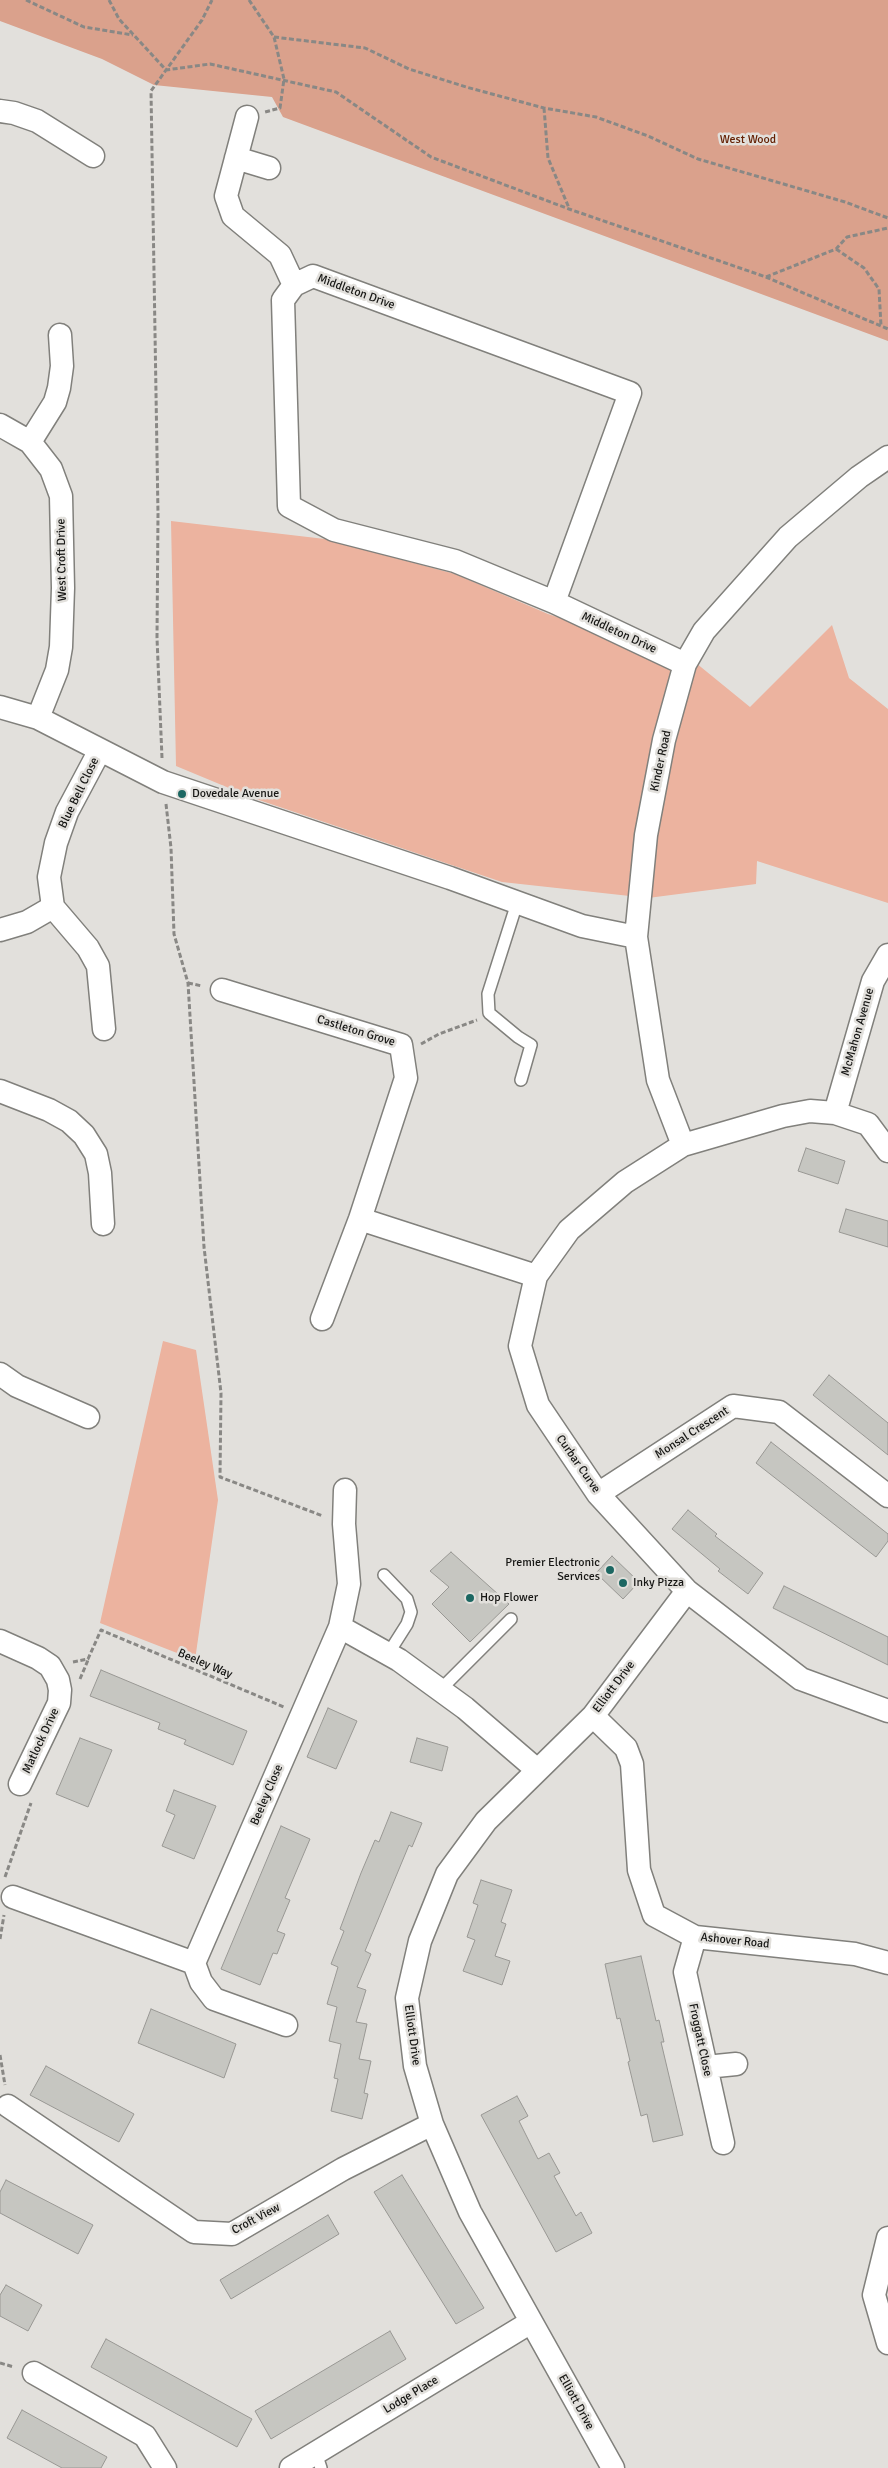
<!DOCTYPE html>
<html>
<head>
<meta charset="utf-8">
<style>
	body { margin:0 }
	canvas { display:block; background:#e2e0dc }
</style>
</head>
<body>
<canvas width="888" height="2468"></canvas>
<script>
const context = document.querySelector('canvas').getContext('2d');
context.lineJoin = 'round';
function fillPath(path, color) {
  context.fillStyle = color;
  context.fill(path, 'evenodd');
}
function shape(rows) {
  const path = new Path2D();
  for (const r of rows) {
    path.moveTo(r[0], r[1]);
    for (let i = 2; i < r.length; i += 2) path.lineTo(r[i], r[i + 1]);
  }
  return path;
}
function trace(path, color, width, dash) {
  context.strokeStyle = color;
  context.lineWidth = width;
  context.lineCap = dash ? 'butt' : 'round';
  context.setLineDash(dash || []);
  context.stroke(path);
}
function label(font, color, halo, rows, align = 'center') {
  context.font = font + ' Signika,sans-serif';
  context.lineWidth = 5;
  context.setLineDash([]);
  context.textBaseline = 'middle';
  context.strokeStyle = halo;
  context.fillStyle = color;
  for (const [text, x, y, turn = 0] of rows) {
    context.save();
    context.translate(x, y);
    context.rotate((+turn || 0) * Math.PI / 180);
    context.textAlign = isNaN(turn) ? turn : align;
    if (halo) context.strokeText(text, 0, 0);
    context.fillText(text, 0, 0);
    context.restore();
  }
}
fillPath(shape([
	[171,521,325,539,455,574,548,614,696,663,750,707,832,625,849,678,888,709,888,903,757,861,756,884,648,898,502,882,253,798,176,766],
	[163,1341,196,1350,218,1500,195,1660,100,1623]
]), '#ecb39f');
fillPath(shape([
	[0,0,888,0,888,341,283,117,272,97,154,85,102,59,0,21]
]), '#daa18c');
const building = shape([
	[806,1148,845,1161,838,1184,798,1171,806,1148],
	[846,1209,888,1221,888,1247,839,1232,846,1209],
	[829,1375,888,1423,888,1455,813,1395,829,1375],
	[771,1442,888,1534,888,1541,876,1557,756,1463,771,1442],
	[688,1510,717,1534,715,1536,763,1573,748,1594,718,1571,720,1569,672,1529,688,1510],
	[451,1552,509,1604,470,1642,432,1604,449,1587,430,1571,451,1552],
	[612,1556,639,1582,623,1599,596,1573,612,1556],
	[784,1586,888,1637,888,1665,773,1608,784,1586],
	[101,1670,247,1731,233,1765,184,1744,186,1740,158,1729,160,1723,90,1696,101,1670],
	[328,1708,357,1721,336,1769,307,1757,328,1708],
	[80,1738,112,1750,88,1807,56,1794,80,1738],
	[417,1738,448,1747,442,1771,410,1762,417,1738],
	[174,1790,216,1806,194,1859,162,1846,175,1815,166,1811,174,1790],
	[391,1812,422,1823,412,1847,409,1845,365,1951,371,1954,357,1987,366,1990,356,2022,367,2024,359,2059,371,2061,364,2093,368,2094,362,2119,331,2111,338,2079,334,2078,341,2044,329,2041,337,2007,327,2004,338,1967,331,1964,344,1931,340,1929,361,1873,375,1840,379,1842,391,1812],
	[281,1826,310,1839,285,1898,290,1900,277,1931,285,1934,277,1954,273,1953,260,1985,221,1969,281,1826],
	[481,1880,512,1890,501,1922,506,1924,495,1956,510,1961,502,1985,463,1971,475,1940,467,1937,478,1905,473,1903,481,1880],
	[641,1956,656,2021,659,2020,664,2042,661,2042,683,2135,653,2142,647,2114,641,2116,628,2062,630,2061,620,2018,617,2019,605,1964,641,1956],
	[151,2009,236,2044,224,2078,138,2043,151,2009],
	[46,2066,134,2114,119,2142,30,2095,46,2066],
	[517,2096,528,2116,519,2121,538,2159,549,2153,560,2173,554,2176,576,2216,581,2212,592,2233,556,2252,481,2115,517,2096],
	[402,2175,484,2308,456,2324,374,2192,402,2175],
	[6,2180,93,2225,78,2254,0,2213,0,2192,6,2180],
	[328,2215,339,2234,231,2299,220,2280,328,2215],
	[6,2285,42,2305,28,2331,0,2316,0,2295,6,2285],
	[390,2331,406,2359,271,2439,255,2411,390,2331],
	[106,2339,252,2419,237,2447,91,2367,106,2339],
	[22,2410,107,2457,101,2468,62,2468,7,2438,22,2410]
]);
fillPath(building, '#c6c6c1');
trace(building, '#999894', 1);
const lane = shape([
	[517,903,488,994,489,1013,518,1037,531,1045,521,1080],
	[384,1575,407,1599,411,1612,407,1624,388,1654],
	[440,1690,511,1619],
	[316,2453,321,2468]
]);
const street = shape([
	[0,111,14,113,37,121,93,156],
	[247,117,226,196,233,216,280,255,294,285],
	[236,158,269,168],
	[0,425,30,442,51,469,61,496,63,588,61,647,57,670,38,718],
	[30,442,55,402,59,388,62,366,60,335],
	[554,602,630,393,313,276,294,285,283,300,289,506,334,530,455,561,554,602,685,664],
	[0,707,38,718,163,782,450,878,582,926,636,937],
	[100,750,67,812,56,843,49,877,53,907,88,948,98,966,104,1029],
	[0,930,27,922,53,907],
	[222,990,401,1045,406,1078,360,1219,322,1319],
	[0,1091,49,1110,69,1121,84,1135,96,1154,100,1173,103,1224],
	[835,1113,873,981,888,955],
	[683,1145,658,1080,636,937,646,835,664,740,685,664,704,631,788,537,859,477,888,457],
	[888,1151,868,1124,835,1113,810,1111,783,1116,683,1145,625,1182,569,1230,536,1276,520,1346,538,1405,598,1494,687,1591,801,1679,888,1711],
	[360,1219,536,1276],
	[0,1374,17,1386,88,1417],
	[598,1494,733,1406,779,1412,888,1496],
	[340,1627,399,1660,465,1708,536,1769],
	[0,1641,38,1658,50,1666,58,1680,60,1690,59,1703,20,1784],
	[593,1716,626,1748,632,1764,639,1870,654,1915,695,1937,855,1954,888,1963],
	[13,1897,194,1963],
	[695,1937,685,1972,723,2143],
	[286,2025,214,1999,201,1982,194,1963,340,1627,349,1584,344,1524,345,1490],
	[706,2067,736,2064],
	[8,2106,194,2232,232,2234,343,2169,432,2124],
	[888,2238,874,2295,888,2343],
	[34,2373,145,2436,165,2468],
	[291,2468,531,2322],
	[613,2468,470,2212,432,2124,415,2066,407,1998,420,1941,447,1874,486,1821,593,1716,687,1591]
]);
trace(lane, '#81807c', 14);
trace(street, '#81807c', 25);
trace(shape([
	[26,0,84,27,133,35],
	[109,0,119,19,166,70,210,64,336,92,431,157,569,209,766,277,888,329],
	[249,0,274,37,284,79,280,108,265,112],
	[274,37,365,48,409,69,466,87,544,108,596,117,648,136,698,159,845,202,888,218],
	[544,108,548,158,569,208],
	[836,249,864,268,879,289,881,326],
	[766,277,836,249,847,237,888,228],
	[162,758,157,638,158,514,151,91,202,20,212,0],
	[166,804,171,848,174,934,188,983,204,1247,221,1393,220,1477,323,1516],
	[188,983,202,986],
	[421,1044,439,1034,477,1020],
	[73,1662,88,1659,101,1630,284,1707],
	[80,1679,88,1660],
	[5,1877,31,1803],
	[0,1939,4,1915],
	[0,2055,5,2085],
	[0,2363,14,2367]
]), '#898885', 3, [5, 2.5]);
trace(lane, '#fff', 11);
trace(street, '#fff', 22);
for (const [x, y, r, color] of [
	[182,794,5,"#1c6762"],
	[610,1570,5,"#1c6762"],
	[623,1583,5,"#1c6762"],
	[470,1598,5,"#1c6762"]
]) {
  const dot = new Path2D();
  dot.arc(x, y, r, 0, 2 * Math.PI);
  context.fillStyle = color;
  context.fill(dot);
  trace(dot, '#e2e0dc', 2);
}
label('12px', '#642003', '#e2e0dc', [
	["West Wood",748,140]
]);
label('12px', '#161614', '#e2e0dc', [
	["Middleton Drive",356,292,20],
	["West Croft Drive",62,560,-91],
	["Middleton Drive",619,633,25],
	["Kinder Road",661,761,-78],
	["Blue Bell Close",79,793,-64],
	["Castleton Grove",356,1031,17],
	["McMahon Avenue",858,1032,-74],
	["Monsal Crescent",692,1433,-33],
	["Curbar Curve",578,1464,55],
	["Beeley Way",205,1664,23],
	["Elliott Drive",614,1687,-53],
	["Matlock Drive",41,1741,-65],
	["Beeley Close",267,1795,-67],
	["Ashover Road",735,1941,6],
	["Elliott Drive",412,2035,82],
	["Froggatt Close",700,2040,78],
	["Croft View",256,2219,-28],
	["Lodge Place",411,2395,-31],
	["Elliott Drive",576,2402,61]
]);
label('12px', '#161614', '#e2e0dc', [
	["Dovedale Avenue",192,794],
	["Premier Electronic",600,1563,"right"],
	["Services",600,1577,"right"],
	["Inky Pizza",633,1583],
	["Hop Flower",480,1598]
], 'left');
</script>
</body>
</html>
